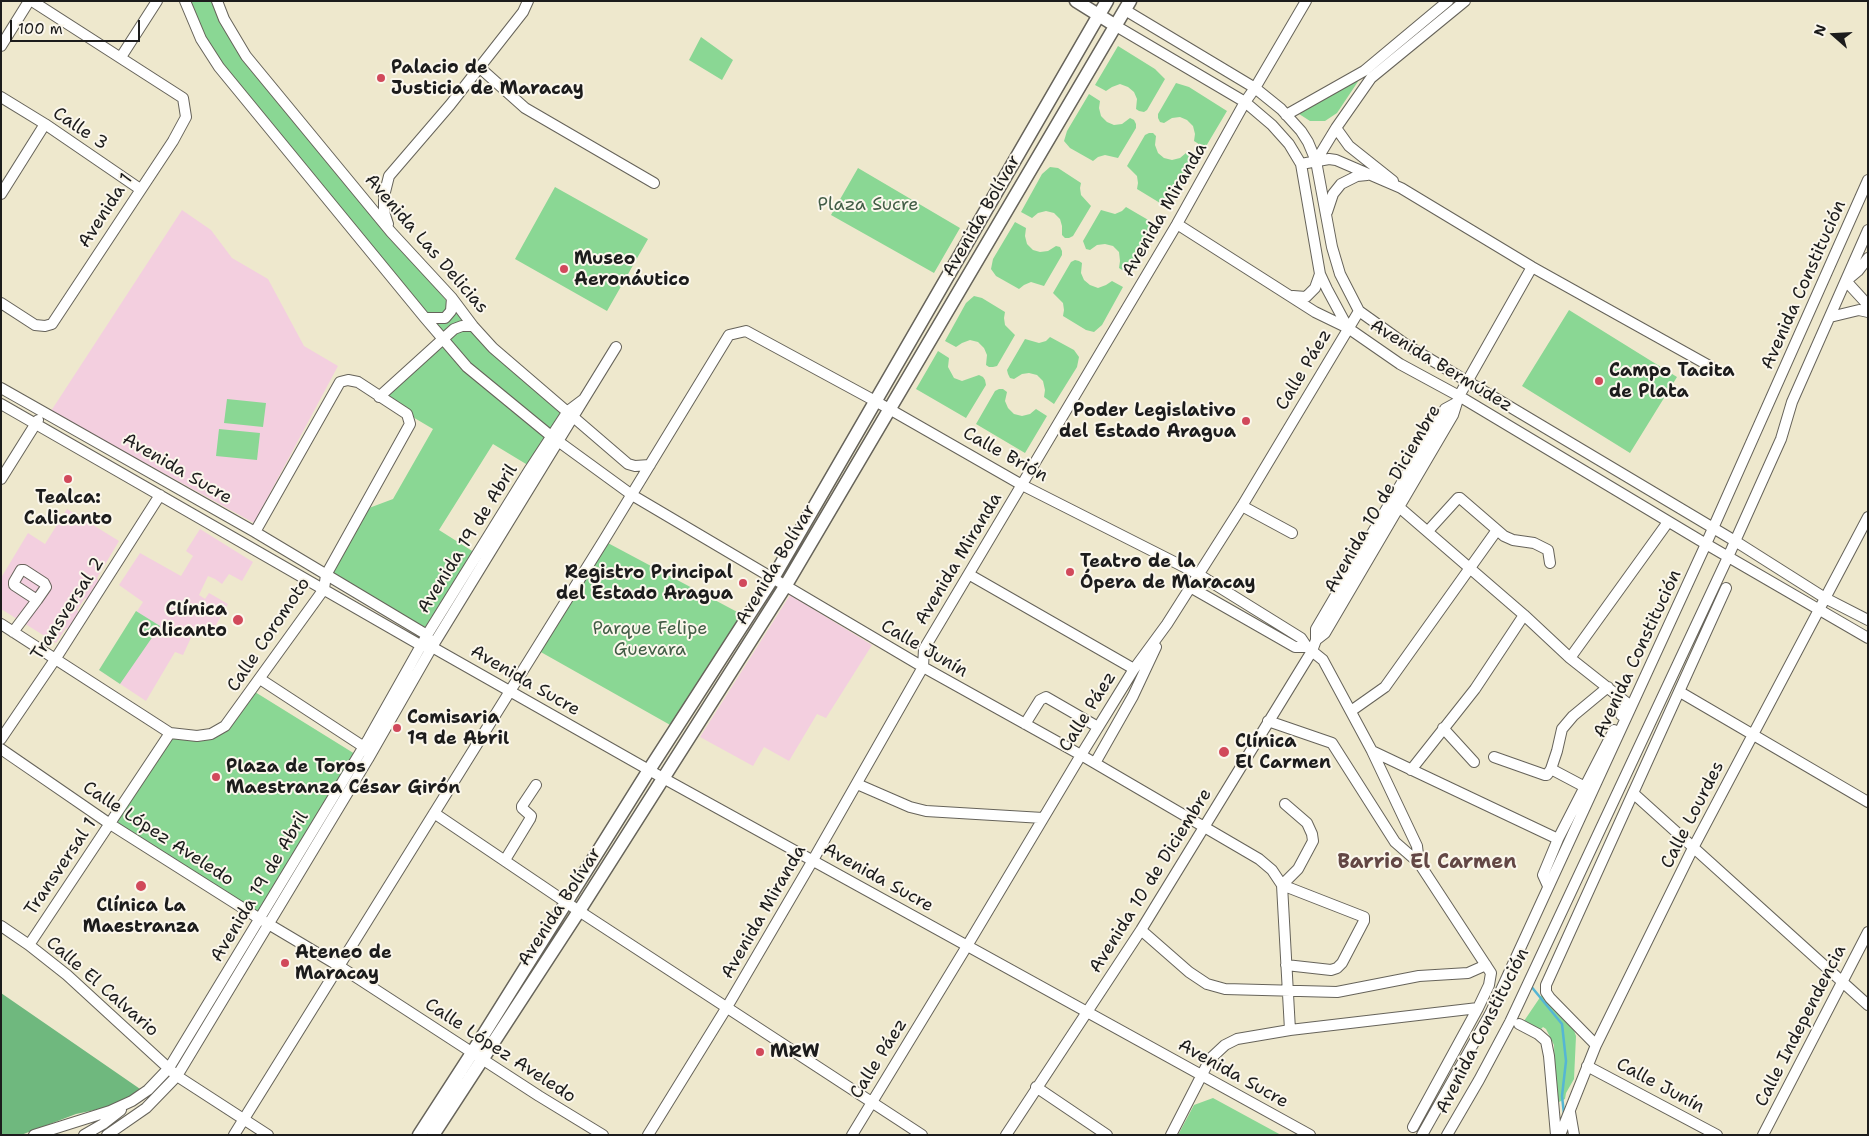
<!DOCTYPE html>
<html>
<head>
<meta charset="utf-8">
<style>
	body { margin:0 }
	#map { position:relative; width:1869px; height:1136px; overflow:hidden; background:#eee8cd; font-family:"Shantell Sans",sans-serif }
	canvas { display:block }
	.frame { position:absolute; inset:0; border:2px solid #1c1c1c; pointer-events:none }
	.north { position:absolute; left:1809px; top:10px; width:50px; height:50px; -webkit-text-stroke:4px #fbf7ec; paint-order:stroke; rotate:289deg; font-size:14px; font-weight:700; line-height:20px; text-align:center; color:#1c1c1c }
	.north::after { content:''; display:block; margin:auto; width:18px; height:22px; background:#1c1c1c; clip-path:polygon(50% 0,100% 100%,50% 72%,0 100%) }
	.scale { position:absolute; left:10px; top:20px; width:130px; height:22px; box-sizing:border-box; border:2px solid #1c1c1c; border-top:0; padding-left:6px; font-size:15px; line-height:18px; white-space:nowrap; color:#1c1c1c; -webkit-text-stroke:4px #fbf7ec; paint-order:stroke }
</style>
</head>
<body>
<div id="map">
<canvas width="1869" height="1136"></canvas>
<div class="frame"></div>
<div class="north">N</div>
<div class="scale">100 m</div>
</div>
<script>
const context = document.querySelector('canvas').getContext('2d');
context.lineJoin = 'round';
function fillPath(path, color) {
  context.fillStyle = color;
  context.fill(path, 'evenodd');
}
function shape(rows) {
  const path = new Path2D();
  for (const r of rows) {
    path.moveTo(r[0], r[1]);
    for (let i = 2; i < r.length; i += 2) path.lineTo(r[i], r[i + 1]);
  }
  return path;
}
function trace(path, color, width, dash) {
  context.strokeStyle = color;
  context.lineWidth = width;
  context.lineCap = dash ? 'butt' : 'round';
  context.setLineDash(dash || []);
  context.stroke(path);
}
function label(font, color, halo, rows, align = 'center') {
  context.font = font + ' "Shantell Sans",sans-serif';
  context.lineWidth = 4;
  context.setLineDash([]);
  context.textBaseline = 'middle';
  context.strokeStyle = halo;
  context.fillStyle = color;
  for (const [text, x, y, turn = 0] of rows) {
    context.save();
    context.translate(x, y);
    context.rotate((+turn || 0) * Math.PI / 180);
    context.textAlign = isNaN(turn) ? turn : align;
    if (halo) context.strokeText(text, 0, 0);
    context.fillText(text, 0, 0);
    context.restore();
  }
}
fillPath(shape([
	[182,210,211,230,232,258,268,279,304,346,338,366,254,523,51,411],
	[67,509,119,541,97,578,100,584,89,601,85,598,77,610,81,614,71,631,66,628,56,643,1,609,1,578,28,533,45,544],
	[200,529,253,562,242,581,229,574,222,584,215,579,208,576,199,595,205,599,209,593,228,604,209,637,195,629,183,655,175,652,146,701,99,670,143,602,119,585,140,553,181,576,193,556,186,551],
	[790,595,872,645,826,718,817,714,789,761,764,747,753,766,700,737]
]), '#f3cfdf');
fillPath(shape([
	[185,1,218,1,246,56,472,332,567,413,531,467,493,444,439,530,477,554,427,635,326,575,361,511,393,499,433,429,379,397,439,338,219,67],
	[701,37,733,60,722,80,689,60],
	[1118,46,1155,69,1165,79,1147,110,1144,112,1139,111,1136,109,1137,99,1134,92,1128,87,1120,84,1112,87,1106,91,1095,85],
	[1361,77,1337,113,1325,121,1310,121,1296,112],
	[1176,83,1189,87,1227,111,1205,148,1194,141,1195,134,1193,126,1187,120,1180,117,1172,118,1164,123,1160,122,1158,118,1158,114],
	[1089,94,1100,101,1099,108,1101,116,1107,122,1114,125,1122,124,1130,118,1134,120,1136,124,1136,128,1118,158,1105,155,1098,157,1093,161,1070,148,1064,141,1067,131],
	[1149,133,1153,133,1156,136,1155,145,1158,153,1164,158,1172,160,1180,158,1186,153,1197,159,1176,197,1168,204,1160,203,1137,189,1138,183,1137,176,1127,166,1145,135],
	[1050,167,1058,168,1081,183,1080,188,1081,195,1091,206,1073,236,1069,238,1065,238,1062,235,1062,226,1060,219,1054,213,1046,211,1038,213,1032,218,1021,212,1042,174],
	[858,168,960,228,934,273,831,215],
	[555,187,648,239,607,311,515,259],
	[1126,207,1150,221,1155,227,1153,238,1130,275,1119,268,1120,261,1119,252,1113,246,1105,244,1097,245,1090,250,1086,249,1083,241,1101,210,1115,214,1122,211],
	[1015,222,1026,228,1025,236,1027,244,1033,250,1040,252,1048,251,1056,246,1060,247,1062,251,1062,255,1044,286,1031,282,1024,285,1019,289,996,276,991,269,993,259],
	[1075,260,1079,261,1082,263,1081,273,1084,280,1090,285,1098,288,1106,285,1112,281,1123,287,1102,325,1094,332,1086,330,1063,316,1064,310,1063,303,1053,293,1071,262],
	[974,296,982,298,1005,312,1004,318,1005,325,1015,335,997,366,993,367,989,367,986,365,987,355,984,348,978,342,970,340,962,343,956,347,945,341,966,303],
	[1569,310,1677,377,1630,453,1522,386],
	[1050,337,1074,350,1079,357,1077,367,1054,404,1044,397,1045,390,1043,381,1037,375,1029,373,1022,374,1014,379,1010,378,1008,374,1007,370,1025,339,1039,343,1046,341],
	[938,351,949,358,948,367,954,378,962,381,979,375,983,377,985,380,986,385,966,418,916,389],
	[999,389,1003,389,1007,392,1005,401,1008,408,1014,414,1022,416,1030,414,1036,409,1047,416,1025,453,976,424,995,391],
	[227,399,266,403,263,427,224,423],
	[219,429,260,433,257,460,216,456],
	[606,542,741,614,715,659,672,726,539,651],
	[136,611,160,626,120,684,99,670],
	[255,692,355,754,257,913,114,823,172,736,214,736],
	[1543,993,1572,1025,1576,1036,1574,1079,1566,1093,1565,1099,1559,1102,1556,1101,1554,1045,1546,1029,1543,1027,1539,1031,1524,1021],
	[1213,1098,1281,1135,1178,1135,1194,1105]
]), '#8ad794');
fillPath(shape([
	[1,993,143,1091,128,1103,76,1114,21,1135,1,1135]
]), '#6fb87e');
trace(shape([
	[1530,985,1562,1024,1566,1061,1562,1096,1564,1114]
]), '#55b6d4', 2.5);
const minor = shape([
	[185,1,201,39,219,67,425,318,467,367,551,436,632,495,923,667,1081,755,1259,859,1272,870,1282,885,1290,1030],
	[217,1,224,19,246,56,391,232,452,298,473,326,493,348,628,464,635,466,650,465],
	[1125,10,1255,88,1281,109,1301,131,1308,142,1316,161,1332,247,1340,274,1359,311,1408,346,1735,541,1825,598,1868,620],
	[1116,26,1245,102,1272,125,1289,144,1301,164,1320,274,1327,289,1348,328,1400,364,1459,396,1706,544,1868,638],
	[1,46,29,1],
	[121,57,157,1],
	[479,67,525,108,654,183],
	[1,97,45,124,140,189],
	[1286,115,1364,71,1448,1],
	[1336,128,1349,146,1393,181],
	[1316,161,1336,128,1371,78,1465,1],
	[1301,164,1329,159,1336,160,1401,188,1532,267,1715,369],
	[1,194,45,124],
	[1327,212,1333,194,1341,184,1357,176,1367,175],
	[388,224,384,212,384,196,389,176,450,105,523,12,528,1],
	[1177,224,1315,312,1348,328],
	[1868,258,1858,271,1846,281,1868,305],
	[1293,296,1306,297,1315,288,1320,274],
	[1,303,35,325,45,326,52,324,173,141,186,117,183,98,32,1],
	[1830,317,1859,310,1868,312],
	[425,318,445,318,451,311,452,298],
	[1,388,255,532,427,635,430,642],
	[379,397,454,329,462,326,473,326],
	[584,399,616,347],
	[1,404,422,646,432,647,663,778,1310,1135],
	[1,479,38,420],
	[1392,501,1524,615,1570,658,1627,703,1621,715],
	[1242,506,1292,533],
	[1428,531,1458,498,1460,498,1504,536,1513,540,1534,543,1548,550,1550,563],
	[970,575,1134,669],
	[1190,587,1295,647,1307,647],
	[1,624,170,733,197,736,211,734,225,726,324,589,326,575,410,424,407,414,358,382,348,380,340,382,255,532],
	[13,632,37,600,46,587,44,583,24,570,21,570,14,582,14,585,37,600],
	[1316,640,1325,633,1453,415,1459,396,1532,267],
	[1570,658,1668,522],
	[260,679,364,747],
	[1680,692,1868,802],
	[1351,711,1385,687,1497,530],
	[1268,721,1332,743,1395,842,1419,863,1491,973,1489,985,1478,1008,1413,1127],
	[1025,724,1040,700,1046,697,1098,727],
	[1443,728,1474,762],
	[1,739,56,658,160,495],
	[1,749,110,824,260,919,339,966,539,1096,603,1135],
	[1372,751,1558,839],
	[1494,757,1545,775,1547,775,1551,769,1557,751,1562,729,1573,716,1608,687],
	[1095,763,1133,696,1156,647],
	[1551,769,1585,787],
	[1411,770,1475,689,1524,615],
	[857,784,910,807,926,811,1043,818],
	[1633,793,1868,1005],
	[1285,804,1307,823,1312,834,1313,841,1298,869,1282,885,1364,917,1364,921,1342,963,1337,968,1331,970,1286,965],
	[434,813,579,911,922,1135],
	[505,860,530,819,531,816,522,808,522,806,536,785],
	[1548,886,1543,875,1558,839,1614,730],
	[1,926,29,945,67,975,177,1076,268,1135],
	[1141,930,1189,972,1207,984,1225,989,1337,992,1419,976,1468,973,1486,965],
	[29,945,170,733],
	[1519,1024,1538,1034,1546,1041,1549,1056,1556,1135],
	[1596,1045,1550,998,1546,992,1546,985,1726,588],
	[1587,1066,1717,1135],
	[1036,1087,1107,1135],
	[1570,1112,1574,1135],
	[34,1135,110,1111,132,1101,148,1090,169,1068,369,738,427,635,530,469,568,411,584,399,432,647,368,759,177,1076,146,1108,107,1135],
	[84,1135,103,1124,121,1110],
	[234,1135,604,540,729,335,746,331,877,402,1022,485,1198,574,1301,638,1307,647,1323,660,1372,751,1417,846,1419,863],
	[648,1135,727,1007,813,860,923,667,924,649,1177,224,1245,102,1255,88,1306,1],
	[852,1135,967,946,1081,755,1134,669,1167,624,1242,506,1359,311],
	[1006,1135,1141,930,1312,651,1316,640,1316,629,1445,409,1456,403],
	[1171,1135,1210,1059,1225,1045,1237,1039,1290,1030,1478,1008],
	[1422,1135,1490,1014,1706,544,1868,180],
	[1447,1135,1479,1080,1510,1022,1728,557,1781,439,1792,402,1868,230],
	[1560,1135,1596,1045,1693,848,1868,517],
	[1763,1135,1868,932]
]);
const major = shape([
	[1076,1,1116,26],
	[419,1135,472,1053,649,770,776,573,1107,1],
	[433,1135,579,911,786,585,1130,1]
]);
trace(minor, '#66635a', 12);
trace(major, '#66635a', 15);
trace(minor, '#fff', 10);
trace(major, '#fff', 12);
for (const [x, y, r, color] of [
	[381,78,5,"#d1495b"],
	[564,269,5,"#d1495b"],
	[1599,381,5,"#d1495b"],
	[1246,421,5,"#d1495b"],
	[68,479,5,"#d1495b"],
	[1070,572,5,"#d1495b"],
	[743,583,5,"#d1495b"],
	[238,620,6,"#d1495b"],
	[397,728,5,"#d1495b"],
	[1224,752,6,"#d1495b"],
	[216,777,5,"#d1495b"],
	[141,886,6,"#d1495b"],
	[285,963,5,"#d1495b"],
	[760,1052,5,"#d1495b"]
]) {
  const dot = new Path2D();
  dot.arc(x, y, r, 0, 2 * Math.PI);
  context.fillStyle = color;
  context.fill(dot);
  trace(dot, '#fbf7ec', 2);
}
label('bold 18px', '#1c1c1c', '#fbf7ec', [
	["Palacio de",391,68],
	["Justicia de Maracay",391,89],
	["Museo",574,259],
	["Aeronáutico",574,280],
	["Campo Tacita",1609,371],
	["de Plata",1609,392],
	["Poder Legislativo",1236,411,"right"],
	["del Estado Aragua",1236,432,"right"],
	["Tealca:",68,498,"center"],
	["Calicanto",68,519,"center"],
	["Teatro de la",1080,562],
	["Ópera de Maracay",1080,583],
	["Registro Principal",733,573,"right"],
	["del Estado Aragua",733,594,"right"],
	["Clínica",227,610,"right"],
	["Calicanto",227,631,"right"],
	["Comisaria",407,718],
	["19 de Abril",407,739],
	["Clínica",1235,742],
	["El Carmen",1235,763],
	["Plaza de Toros",226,767],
	["Maestranza César Girón",226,788],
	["Clínica La",141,906,"center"],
	["Maestranza",141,927,"center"],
	["Ateneo de",295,953],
	["Maracay",295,974],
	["MRW",770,1052]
], 'left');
label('18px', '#1c1c1c', '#fbf7ec', [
	["Calle 3",80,129,34],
	["Avenida Miranda",1165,210,-60],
	["Avenida 1",106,211,-57],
	["Avenida Bolívar",982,216,-60],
	["Avenida Las Delicias",426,244,49],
	["Avenida Constitución",1804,285,-66],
	["Avenida Bermúdez",1441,366,31],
	["Calle Páez",1304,370,-59],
	["Calle Brión",1005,455,29],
	["Avenida Sucre",177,469,30],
	["Avenida 10 de Diciembre",1383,499,-60],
	["Avenida 19 de Abril",468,539,-58],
	["Avenida Miranda",959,559,-59],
	["Avenida Bolívar",776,565,-59],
	["Transversal 2",68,609,-57],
	["Calle Coromoto",269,635,-56],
	["Calle Junín",924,649,30],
	["Avenida Constitución",1638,654,-65],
	["Avenida Sucre",525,681,30],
	["Calle Páez",1088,712,-58],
	["Calle Lourdes",1693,815,-63],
	["Calle López Aveledo",158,834,33],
	["Transversal 1",61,867,-56],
	["Avenida Sucre",878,878,29],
	["Avenida 10 de Diciembre",1151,881,-58],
	["Avenida 19 de Abril",260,887,-59],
	["Avenida Bolívar",560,907,-57],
	["Avenida Miranda",764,912,-60],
	["Calle El Calvario",102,987,41],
	["Calle Independencia",1801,1026,-63],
	["Avenida Constitución",1483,1031,-63],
	["Calle López Aveledo",500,1051,33],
	["Calle Páez",879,1059,-58],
	["Avenida Sucre",1233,1074,29],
	["Calle Junín",1660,1086,28]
]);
label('18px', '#425d46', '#fbf7ec', [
	["Plaza Sucre",868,205],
	["Parque Felipe",650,629],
	["Guevara",650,650]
]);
label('bold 20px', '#634745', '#fbf7ec', [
	["Barrio El Carmen",1427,863]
]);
</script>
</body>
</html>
